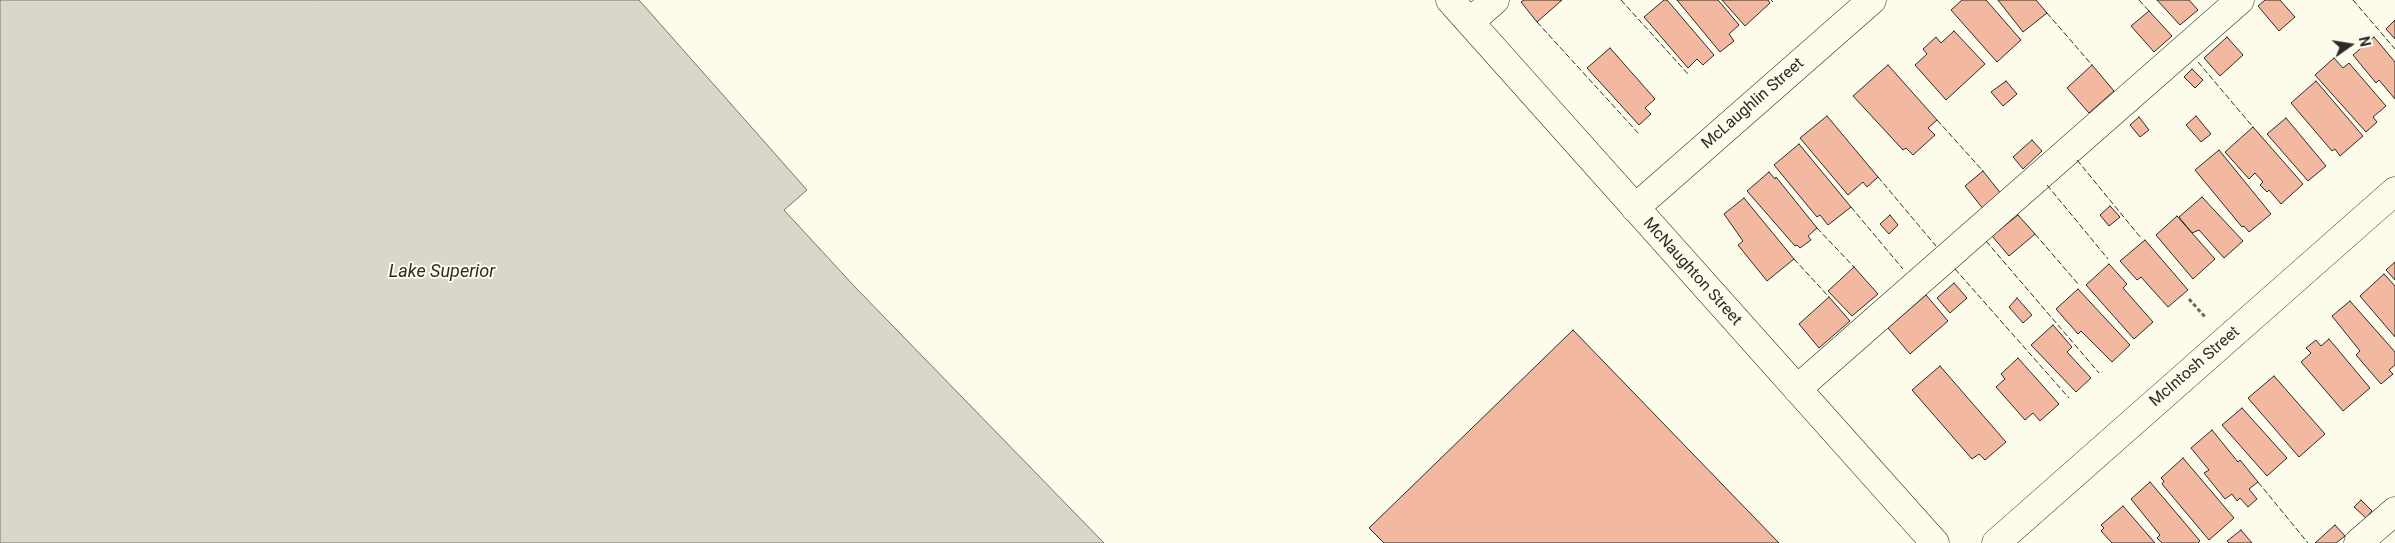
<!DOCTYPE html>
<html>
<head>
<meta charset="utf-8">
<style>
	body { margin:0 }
	#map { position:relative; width:2395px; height:543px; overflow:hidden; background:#fdfbea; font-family:Roboto,sans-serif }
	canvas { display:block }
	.north { position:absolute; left:2325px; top:20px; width:50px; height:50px; -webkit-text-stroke:4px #fdfbea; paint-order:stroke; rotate:77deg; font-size:14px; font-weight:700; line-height:20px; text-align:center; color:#2b2b2b }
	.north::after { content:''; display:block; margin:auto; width:18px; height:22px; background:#2b2b2b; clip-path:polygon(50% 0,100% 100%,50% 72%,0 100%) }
</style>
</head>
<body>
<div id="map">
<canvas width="2395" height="543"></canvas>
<div class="north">N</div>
</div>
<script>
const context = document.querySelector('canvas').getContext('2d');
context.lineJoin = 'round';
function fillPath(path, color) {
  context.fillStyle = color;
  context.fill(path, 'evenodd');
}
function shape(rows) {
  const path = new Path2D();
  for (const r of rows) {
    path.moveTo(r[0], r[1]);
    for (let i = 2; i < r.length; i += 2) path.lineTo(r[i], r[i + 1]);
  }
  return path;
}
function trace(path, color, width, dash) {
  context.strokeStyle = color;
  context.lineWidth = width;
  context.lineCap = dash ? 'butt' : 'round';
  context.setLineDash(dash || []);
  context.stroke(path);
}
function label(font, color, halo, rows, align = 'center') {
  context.font = font + ' Roboto,sans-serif';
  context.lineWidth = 4;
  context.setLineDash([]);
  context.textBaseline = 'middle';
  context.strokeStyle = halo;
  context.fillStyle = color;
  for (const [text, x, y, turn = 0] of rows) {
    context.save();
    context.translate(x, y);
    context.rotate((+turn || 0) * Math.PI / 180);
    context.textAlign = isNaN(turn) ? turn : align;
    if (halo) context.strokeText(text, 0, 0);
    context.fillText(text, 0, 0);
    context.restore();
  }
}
const water = shape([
	[0,0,639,0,807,190,784,210,855,287,1104,543,0,543,0,0]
]);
fillPath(water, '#d8d7c9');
trace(water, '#74746e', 1);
const building = shape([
	[1524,0,1562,0,1537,22,1521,2,1524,0],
	[1664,0,1667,0,1714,55,1703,65,1697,59,1688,68,1644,17,1664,0],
	[1677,0,1718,0,1739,25,1729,34,1734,41,1720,52,1677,0],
	[1722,0,1768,0,1770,3,1745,26,1722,0],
	[1962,0,1986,0,2021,40,1997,62,1951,10,1962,0],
	[1998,0,2036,0,2047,13,2023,32,1998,0],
	[2157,0,2189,0,2198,10,2180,25,2157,0],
	[2265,0,2280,0,2295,17,2279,31,2258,6,2265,0],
	[2149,11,2172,36,2154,52,2131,26,2149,11],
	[2395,20,2395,39,2386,29,2395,20],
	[1954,31,1985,64,1946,100,1915,65,1927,54,1923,49,1936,37,1941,43,1954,31],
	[2227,37,2243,55,2220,76,2204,58,2227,37],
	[2374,37,2395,62,2395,99,2379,80,2376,83,2353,55,2374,37],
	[1610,48,1655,99,1645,108,1651,114,1639,125,1587,68,1610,48],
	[2334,58,2343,68,2349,63,2386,106,2373,117,2377,122,2366,132,2315,75,2334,58],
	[1888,65,1937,120,1928,128,1935,135,1913,155,1906,148,1903,150,1853,96,1888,65],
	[2092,65,2114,91,2089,113,2067,88,2092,65],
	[2192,69,2203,80,2195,88,2184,77,2192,69],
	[2006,81,2017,94,2003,106,1991,92,2006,81],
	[2316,81,2363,136,2340,156,2335,149,2332,151,2291,103,2316,81],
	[1827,116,1878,177,1867,187,1863,182,1848,195,1800,138,1827,116],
	[2196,116,2211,134,2201,142,2186,125,2196,116],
	[2139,117,2149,130,2140,137,2130,125,2139,117],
	[2286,118,2326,166,2308,181,2267,134,2286,118],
	[2253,127,2303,184,2281,204,2269,190,2267,192,2260,185,2263,182,2255,173,2249,179,2225,152,2253,127],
	[2032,140,2042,151,2023,169,2013,157,2032,140],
	[1799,144,1851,207,1828,225,1820,215,1817,217,1774,165,1799,144],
	[2219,150,2271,214,2249,232,2244,226,2242,227,2195,170,2219,150],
	[1983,171,2002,195,1984,210,1965,186,1983,171],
	[1769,172,1775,179,1776,177,1817,228,1808,236,1811,240,1800,248,1797,245,1795,246,1747,191,1769,172],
	[2202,197,2243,241,2224,258,2199,230,2192,233,2179,217,2202,197],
	[1744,198,1794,259,1767,281,1738,245,1743,241,1724,214,1744,198],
	[2110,206,2120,217,2109,226,2100,215,2110,206],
	[1890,215,1898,225,1889,234,1880,224,1890,215],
	[2018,215,2035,234,2009,256,1992,236,2018,215],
	[2177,216,2215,259,2193,279,2156,235,2177,216],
	[2145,240,2188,290,2168,307,2141,277,2137,280,2120,261,2145,240],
	[2395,262,2395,280,2386,270,2395,262],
	[2109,264,2127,284,2123,288,2153,322,2134,339,2086,285,2109,264],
	[1854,267,1878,294,1852,316,1828,291,1854,267],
	[2384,274,2395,286,2395,337,2360,296,2384,274],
	[1954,283,1967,298,1950,313,1937,298,1954,283],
	[2078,289,2130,345,2112,362,2081,331,2078,334,2056,309,2078,289],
	[1926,295,1948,321,1910,354,1888,328,1926,295],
	[1829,297,1850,321,1819,348,1799,324,1829,297],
	[2017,298,2032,315,2023,323,2009,307,2017,298],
	[2350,301,2395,352,2395,365,2389,370,2393,374,2381,384,2356,355,2360,351,2332,316,2350,301],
	[2053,325,2072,347,2067,352,2091,378,2076,392,2031,345,2053,325],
	[1573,330,1779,543,1384,543,1369,528,1573,330],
	[2329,339,2370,388,2343,411,2301,362,2311,353,2306,348,2316,340,2321,346,2329,339],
	[2018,358,2059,404,2040,421,2033,413,2025,420,1996,387,2005,379,2001,374,2018,358],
	[1940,366,2006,442,1985,460,1979,454,1972,459,1912,390,1940,366],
	[2274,376,2325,434,2299,457,2248,398,2274,376],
	[2242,408,2287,458,2267,476,2222,425,2242,408],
	[2212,430,2238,462,2240,460,2258,482,2249,489,2257,499,2248,507,2240,498,2237,501,2232,494,2225,499,2204,473,2209,470,2191,448,2212,430],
	[2183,458,2234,518,2209,540,2162,484,2164,481,2161,478,2183,458],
	[2150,482,2200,541,2198,543,2162,543,2157,538,2160,535,2131,499,2150,482],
	[2361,500,2372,511,2366,518,2354,507,2361,500],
	[2123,506,2155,543,2112,543,2101,531,2104,528,2101,525,2123,506],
	[2335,525,2345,536,2336,543,2315,543,2335,525],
	[2241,530,2252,543,2229,543,2227,541,2241,530]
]);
fillPath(building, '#f2b8a0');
trace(building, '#2b2b2b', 1);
const minor = shape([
	[1450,0,1935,543],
	[1470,22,1495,0],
	[1635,208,1872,0],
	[1797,389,2240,0],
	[1996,543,2395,191],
	[2358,543,2395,511]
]);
trace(minor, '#2b2b2b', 29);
trace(shape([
	[2189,299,2205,317]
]), '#6a6964', 3, [4, 2.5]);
trace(minor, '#fdfbea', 28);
trace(shape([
	[1621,0,1688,74],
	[1771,0,1773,2],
	[2139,0,2149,11],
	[2353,0,2395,49],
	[2047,13,2092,65],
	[1537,22,1639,134],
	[2198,62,2253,127],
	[1937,120,1983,171],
	[2077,160,2141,238],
	[1878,177,1936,246],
	[2047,185,2108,259],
	[1851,207,1903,269],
	[1817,228,1854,267],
	[2035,234,2079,285],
	[1986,241,2099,373],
	[1794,259,1829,297],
	[1955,269,2069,398],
	[2258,482,2308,543]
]), '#2b2b2b', 1, [6, 2.5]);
label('16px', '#2b2b2b', '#fdfbea', [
	["McLaughlin Street",1753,104,-41],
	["McNaughton Street",1692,272,48],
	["McIntosh Street",2195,367,-41]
]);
label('italic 18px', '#2b2b2b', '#fdfbea', [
	["Lake Superior",442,272]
]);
</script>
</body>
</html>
